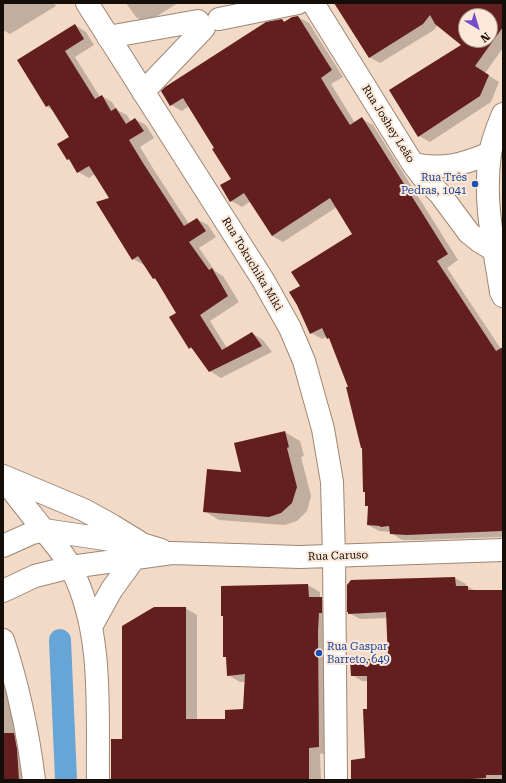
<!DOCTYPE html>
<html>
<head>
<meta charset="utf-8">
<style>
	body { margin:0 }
	#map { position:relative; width:506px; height:783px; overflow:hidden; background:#f3dac7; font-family:"Roboto Serif",serif }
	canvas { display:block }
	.frame { position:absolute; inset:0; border:4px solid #150d07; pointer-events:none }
	.north { position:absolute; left:458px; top:8px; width:40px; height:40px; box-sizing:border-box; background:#fce8d9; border:1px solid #a09085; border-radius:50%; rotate:142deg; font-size:11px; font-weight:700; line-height:16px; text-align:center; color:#150d07 }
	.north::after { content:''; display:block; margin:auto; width:14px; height:18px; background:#764dc6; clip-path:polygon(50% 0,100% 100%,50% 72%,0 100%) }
</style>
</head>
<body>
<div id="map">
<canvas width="506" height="783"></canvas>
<div class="frame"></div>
<div class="north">N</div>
</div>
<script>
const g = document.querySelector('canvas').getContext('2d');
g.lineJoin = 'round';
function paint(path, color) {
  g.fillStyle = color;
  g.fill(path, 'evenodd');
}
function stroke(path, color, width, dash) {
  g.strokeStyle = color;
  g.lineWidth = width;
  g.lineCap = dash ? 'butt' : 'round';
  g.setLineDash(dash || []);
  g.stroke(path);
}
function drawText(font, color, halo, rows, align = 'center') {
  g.font = font + ' "Roboto Serif",serif';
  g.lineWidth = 4;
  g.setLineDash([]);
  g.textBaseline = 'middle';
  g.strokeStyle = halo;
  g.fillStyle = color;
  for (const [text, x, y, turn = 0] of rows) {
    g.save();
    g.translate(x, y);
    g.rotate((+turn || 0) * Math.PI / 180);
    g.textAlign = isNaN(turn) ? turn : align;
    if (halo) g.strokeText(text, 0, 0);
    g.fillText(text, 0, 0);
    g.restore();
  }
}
paint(new Path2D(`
	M3 3H54L56 6 10 34 3 30Z
	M126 3H178L146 23 136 17Z
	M335 3H503V48L485 73 499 82 491 102 430 142 419 136 463 45 438 25 434 30 380 63 369 57ZM466 16H490V40H466Z
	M298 17 309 23 343 77 331 84 355 123 362 119 373 125 458 260 447 268 503 352V537L418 540H402L391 533V532L379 531 368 525 369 506 366 493 364 492 363 448 349 388 330 339 327 337 322 339 311 333 301 286 353 234 337 207 283 242 272 236 251 201 242 207 231 201 232 179 216 148 189 106 182 111 171 105 281 20 286 22Z
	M75 25 86 32 94 45 75 57 100 97 102 96 112 102 117 110 127 115 131 122 135 119 146 125 154 138 140 147 154 170 189 224 197 219 208 225 216 237 199 248 215 271 223 276 239 302 210 321 227 348 252 333 263 340 272 352 221 378 210 371 195 350 190 348 178 313 157 281 154 279 145 264 144 265 133 259 110 199 95 174 89 178 78 172 72 162 68 159 70 137 54 111 46 106 18 61Z
	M285 432 300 441 304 456 301 457 311 496 307 511 297 521 285 525 219 520 204 511Z
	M455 578 466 584V587H468L476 591H503V780H353L366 759 368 710V681H362L352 675 389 659 388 618 360 619 349 613 351 580Z
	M308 585 320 592V598L333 605 331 753 320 754 321 780H112L123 740 185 608 197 615V720H226L244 710 245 682H240L228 675 227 658 224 656Z
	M3 658 30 780H3Z`), '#0003');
stroke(new Path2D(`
	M60 640 66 780`), '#67a5d6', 22);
paint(new Path2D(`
	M334 3H503V27L475 66 489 75 480 96 418 137 389 90 461 45 435 24 430 15 423 24 369 58ZM466 16H490V40H466Z
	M298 16 332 70 321 78 336 103 350 125 362 117 448 254 437 261 496 351 503 347V531L407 535 390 534 389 526 380 527V526L367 525 368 506H365V492H363L362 448H361L346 387H348L329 338 327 339 322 328 310 334 297 305 289 292 300 286 291 272 352 234 330 198 272 236 244 193 230 202 220 185 231 179 212 149 214 148 183 98 170 106 161 91 165 87 266 22 282 19 284 22 292 17Z
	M75 24 84 39 65 51 95 99 102 95 111 111 116 108 126 124 135 118 144 131 129 140 143 163 184 226 197 218 206 231 189 242 209 270 212 268 228 296 200 315 222 350 252 332 262 346 209 372 191 347 189 349 169 317 176 313 155 278 153 279 138 256 132 260 96 202 109 198 89 166 77 173 69 159 67 160 57 144 69 137 49 105 46 107 17 60Z
	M285 431 289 447 287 448 297 487 292 503 281 513 269 517 203 512 207 469 241 472 234 443Z
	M455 577 456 586H468V590H503V775H486V778L471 779V780H351V760L365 758 363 709H367V676H351L350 660 388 658 386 612 348 614V612H347V585L351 580Z
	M308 584 309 597H322V613H319L318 631 319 747 309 748V780H111V739H122V626L154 607H186V719H225V710L243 709 245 674 227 676 226 657H223V616H221V586Z
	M3 733H14L17 749 19 780H3Z`), '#621f1e');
const minor = new Path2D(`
	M87 3 263 280 290 328 304 361 323 429 332 482 334 556 336 780
	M313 3 413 164 423 177 440 194 469 233 479 241 494 250
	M219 19 298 3
	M108 37 198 21
	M143 92 204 28
	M503 114C498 126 492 141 490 154 483 201 494 246 501 292L503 296
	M413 164C443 170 462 165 490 153
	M3 476 84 510 113 526 139 542
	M3 478C17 497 32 515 46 533 55 544 65 555 71 568 104 631 97 710 98 780
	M3 546 32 533 44 530 145 545 161 550
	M3 591 35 576 71 567 172 553 300 557 503 550
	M92 625 112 589 134 559
	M3 640C18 685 28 732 34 780`);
stroke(minor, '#9d8775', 24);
stroke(minor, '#fff', 22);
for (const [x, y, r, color] of [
	[475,184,4,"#1a4fb4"],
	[319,653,4,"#1a4fb4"]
]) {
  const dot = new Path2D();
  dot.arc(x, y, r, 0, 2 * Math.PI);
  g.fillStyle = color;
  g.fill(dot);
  stroke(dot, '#fce8d9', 1.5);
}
drawText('11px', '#150d07', '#fce8d9', [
	["Rua Joshey Leão",388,124,58],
	["Rua Tokuchika Miki",252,264,59],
	["Rua Caruso",338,556,-2]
]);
drawText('11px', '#164399', '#fce8d9', [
	["Rua Três",467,178],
	["Pedras, 1041",467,191],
	["Rua Gaspar",327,647,"left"],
	["Barreto, 649",327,660,"left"]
], 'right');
</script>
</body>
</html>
